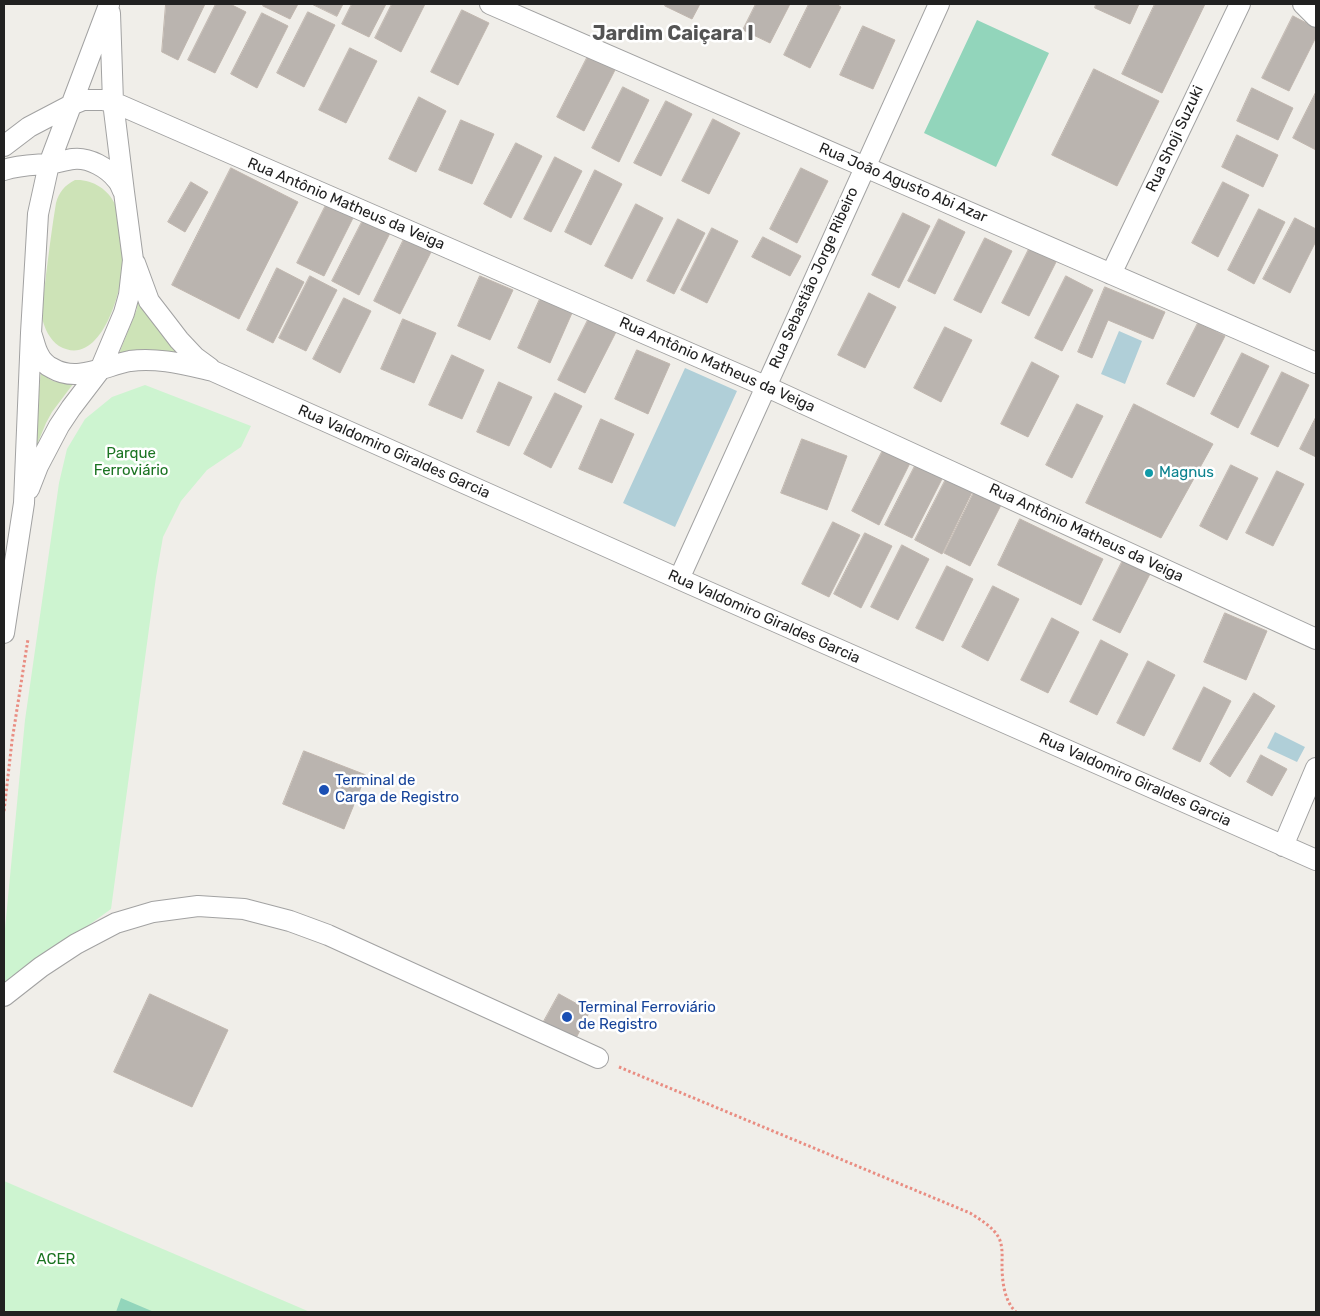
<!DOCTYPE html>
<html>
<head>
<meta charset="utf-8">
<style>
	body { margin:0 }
	#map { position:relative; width:1320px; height:1316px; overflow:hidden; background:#f0eee9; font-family:Rubik,sans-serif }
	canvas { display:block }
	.frame { position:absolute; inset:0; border:5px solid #212121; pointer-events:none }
</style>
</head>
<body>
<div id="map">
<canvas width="1320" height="1316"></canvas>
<div class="frame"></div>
</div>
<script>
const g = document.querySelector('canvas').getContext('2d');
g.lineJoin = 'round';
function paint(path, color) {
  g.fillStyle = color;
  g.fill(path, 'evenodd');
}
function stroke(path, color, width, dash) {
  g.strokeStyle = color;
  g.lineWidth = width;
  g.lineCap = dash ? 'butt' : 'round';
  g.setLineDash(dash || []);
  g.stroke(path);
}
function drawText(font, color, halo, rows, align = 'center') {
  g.font = font + ' Rubik,sans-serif';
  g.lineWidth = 5;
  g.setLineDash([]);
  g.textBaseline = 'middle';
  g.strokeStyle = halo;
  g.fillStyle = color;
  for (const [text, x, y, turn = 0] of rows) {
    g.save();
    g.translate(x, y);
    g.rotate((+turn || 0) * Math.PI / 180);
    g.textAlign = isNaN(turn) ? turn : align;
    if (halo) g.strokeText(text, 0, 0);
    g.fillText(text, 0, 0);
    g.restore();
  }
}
paint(new Path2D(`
	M75 180C92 179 108 189 115 204 118 212 118 222 120 230 121 240 124 251 123 261 123 289 101 370 59 346 50 340 44 328 42 317 41 305 45 288 46 275 49 251 52 227 56 203 59 192 65 185 75 180Z
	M138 297 189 359 118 356 137 309Z
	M41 371C52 385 60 383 76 380L52 412 46 423 32 457Z`), '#cde3b7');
paint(new Path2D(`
	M145 385 251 426 241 447 207 470 181 501 163 537 156 577 111 909 4 987V939L25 720 59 483 67 449 85 419 112 397Z
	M4 1181 310 1312H4Z`), '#cdf4d0');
paint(new Path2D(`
	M977 20 1049 53 996 167 924 133Z
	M121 1298 154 1312H116Z`), '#92d5bb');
paint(new Path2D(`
	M1119 331 1142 341 1125 384 1101 374Z
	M685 368 737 391 675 527 623 503Z
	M1275 732 1305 747 1297 762 1267 748Z`), '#b0cfd8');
const building = new Path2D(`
	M166 4H205L178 60 162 52Z
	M216 4H230L246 12 215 73 188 60Z
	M264 4H298L290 19 263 6Z
	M312 4H343L337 16Z
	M352 4H386L369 37 342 24Z
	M392 4H425L401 52 375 38Z
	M666 4H700L692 19 665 6Z
	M756 4H790L770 43 743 30Z
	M809 4H836L841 7 810 68 784 55Z
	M1096 4H1139L1130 24 1095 8Z
	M1155 4H1205L1162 93 1122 74Z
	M462 10 489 23 458 85 431 72Z
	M308 12 335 25 304 87 277 73Z
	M262 13 288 26 257 88 231 74Z
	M1293 16 1316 28V37L1289 91 1262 78Z
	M863 26 895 40 873 89 840 75Z
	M350 48 377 61 346 123 319 110Z
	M588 56 615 70 584 131 557 117Z
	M1094 69 1159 101 1117 186 1052 155Z
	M623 87 649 100 619 162 592 148Z
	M1252 88 1293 108 1278 140 1237 121Z
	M1316 92V150L1293 138Z
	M419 97 446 111 416 172 389 159Z
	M666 101 692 114 661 176 634 163Z
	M713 119 740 133 709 194 682 181Z
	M461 120 494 134 472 184 439 170Z
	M1237 135 1278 155 1263 187 1222 167Z
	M516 143 542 156 511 218 484 204Z
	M555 157 582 171 551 232 524 219Z
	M231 168 298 202 239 319 172 285Z
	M801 168 828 181 797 243 770 229Z
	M595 170 622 184 591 245 565 232Z
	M191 182 208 192 185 232 168 222Z
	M1223 182 1249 195 1218 257 1192 243Z
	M328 201 355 214 324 276 297 263Z
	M636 204 663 218 632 279 605 266Z
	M1259 209 1285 222 1254 284 1228 270Z
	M903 213 930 226 899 288 872 275Z
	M1295 218 1316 229V241L1290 293 1263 279Z
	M678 219 705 233 674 294 647 281Z
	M939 219 965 232 935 294 908 281Z
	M363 220 390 233 359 295 332 281Z
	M712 228 738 241 707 303 681 290Z
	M763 237 801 256 790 276 752 257Z
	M985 238 1012 251 981 313 954 300Z
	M404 239 431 252 400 314 374 301Z
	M1033 241 1060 254 1029 316 1002 303Z
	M277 268 304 282 273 343 247 330Z
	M310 276 337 290 306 351 279 338Z
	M480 276 513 290 490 340 458 326Z
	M1066 276 1093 290 1062 351 1035 338Z
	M1105 287 1165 312 1153 339 1108 320 1092 358 1078 352Z
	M869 293 896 307 865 368 838 355Z
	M344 298 371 311 340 373 313 359Z
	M540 299 572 313 550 363 518 348Z
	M589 318 616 332 585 393 558 380Z
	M403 319 436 333 414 383 381 369Z
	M1198 323 1225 336 1194 397 1167 384Z
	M945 327 972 340 941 402 914 388Z
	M637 350 670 364 648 414 615 399Z
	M1242 353 1269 366 1238 428 1211 414Z
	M452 355 484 370 462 419 429 405Z
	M1032 362 1059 376 1028 437 1001 424Z
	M1282 372 1309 385 1278 447 1251 434Z
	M499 382 532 397 509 446 477 432Z
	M555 393 582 406 551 468 524 454Z
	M1077 404 1103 416 1072 478 1046 465Z
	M1134 404 1213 444 1161 538 1086 503Z
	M1316 417V457L1300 449Z
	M601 419 634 434 612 483 579 469Z
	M802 439 847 456 827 510 781 493Z
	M883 450 910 463 879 525 852 511Z
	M916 464 943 477 912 538 885 525Z
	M1231 465 1258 478 1227 540 1200 526Z
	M1277 471 1304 484 1273 546 1246 533Z
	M946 479 972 492 942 554 915 540Z
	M974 492 1001 505 970 566 944 553Z
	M1020 519 1103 559 1081 605 998 565Z
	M833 522 860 535 829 597 802 584Z
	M865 533 892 546 861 608 834 594Z
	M902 545 929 559 898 620 871 607Z
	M1124 558 1151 572 1120 633 1093 620Z
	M947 566 973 579 943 641 916 628Z
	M993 586 1019 599 988 661 962 647Z
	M1225 613 1267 631 1246 680 1204 662Z
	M1052 618 1079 632 1048 693 1021 680Z
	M1101 640 1128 654 1097 715 1070 702Z
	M1148 661 1175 675 1144 736 1117 723Z
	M1204 687 1231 701 1200 762 1173 749Z
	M1254 693 1275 706 1230 777 1210 764Z
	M304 751 366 775 344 829 283 804Z
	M1261 755 1287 769 1272 796 1247 782Z
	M150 994 228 1030 192 1107 114 1072Z
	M559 994 590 1011 575 1040 543 1023Z`);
paint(building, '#bab4af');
stroke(building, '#c0b6ae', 1);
const minor = new Path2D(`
	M490 4 1316 363
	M1303 4 1316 17
	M4 146 29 127 71 105 83 100H102L113 102 765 386 1316 639
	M4 170C18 165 32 165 46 164 55 164 64 160 73 159 89 157 108 168 117 180 120 183 121 187 123 191
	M135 263 149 301 166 323 179 340 195 357 210 368
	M1111 274 1240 4
	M31 333C34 340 35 349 39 355 41 360 47 366 52 368 77 383 104 366 130 361 158 357 186 365 213 371L679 579 1316 860
	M29 489 38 466 59 426 71 408 100 370 124 313 129 295 133 260 124 192 113 102 110 13
	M679 579 939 4
	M4 633 24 503 31 333 38 214 49 164 109 5
	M1283 846 1316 768
	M4 996 41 967 76 944 116 923 153 912 198 906 244 909 290 921 328 935 598 1058`);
stroke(minor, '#a2a2a2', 22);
stroke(new Path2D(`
	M4 811 12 741 28 639
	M619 1067 970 1213C981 1220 993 1227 999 1238 1003 1247 1002 1256 1002 1265 1002 1280 1004 1301 1016 1312`), '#e98d82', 3, [2.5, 2.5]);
stroke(minor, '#fff', 20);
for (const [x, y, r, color] of [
	[1149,473,5,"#0f9aa8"],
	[324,790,6,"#1a4fb4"],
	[567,1017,6,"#1a4fb4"]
]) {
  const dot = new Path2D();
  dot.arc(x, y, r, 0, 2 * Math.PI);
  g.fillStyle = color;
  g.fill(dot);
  stroke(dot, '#fff', 2);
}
drawText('15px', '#212121', '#fff', [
	["Rua Shoji Suzuki",1175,139,-65],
	["Rua João Agusto Abi Azar",903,183,23],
	["Rua Antônio Matheus da Veiga",346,204,23],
	["Rua Sebastião Jorge Ribeiro",814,278,-66],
	["Rua Antônio Matheus da Veiga",717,365,24],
	["Rua Valdomiro Giraldes Garcia",394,452,24],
	["Rua Antônio Matheus da Veiga",1086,533,25],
	["Rua Valdomiro Giraldes Garcia",764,617,24],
	["Rua Valdomiro Giraldes Garcia",1135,780,24]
]);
drawText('15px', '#1b7422', '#fff', [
	["Parque",131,454],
	["Ferroviário",131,471],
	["ACER",56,1260]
]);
drawText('15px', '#0d838f', '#fff', [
	["Magnus",1159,473]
], 'left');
drawText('15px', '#164399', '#fff', [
	["Terminal de",335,781],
	["Carga de Registro",335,798],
	["Terminal Ferroviário",578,1008],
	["de Registro",578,1025]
], 'left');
drawText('bold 20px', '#545454', '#fff', [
	["Jardim Caiçara I",673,34]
]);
</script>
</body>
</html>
